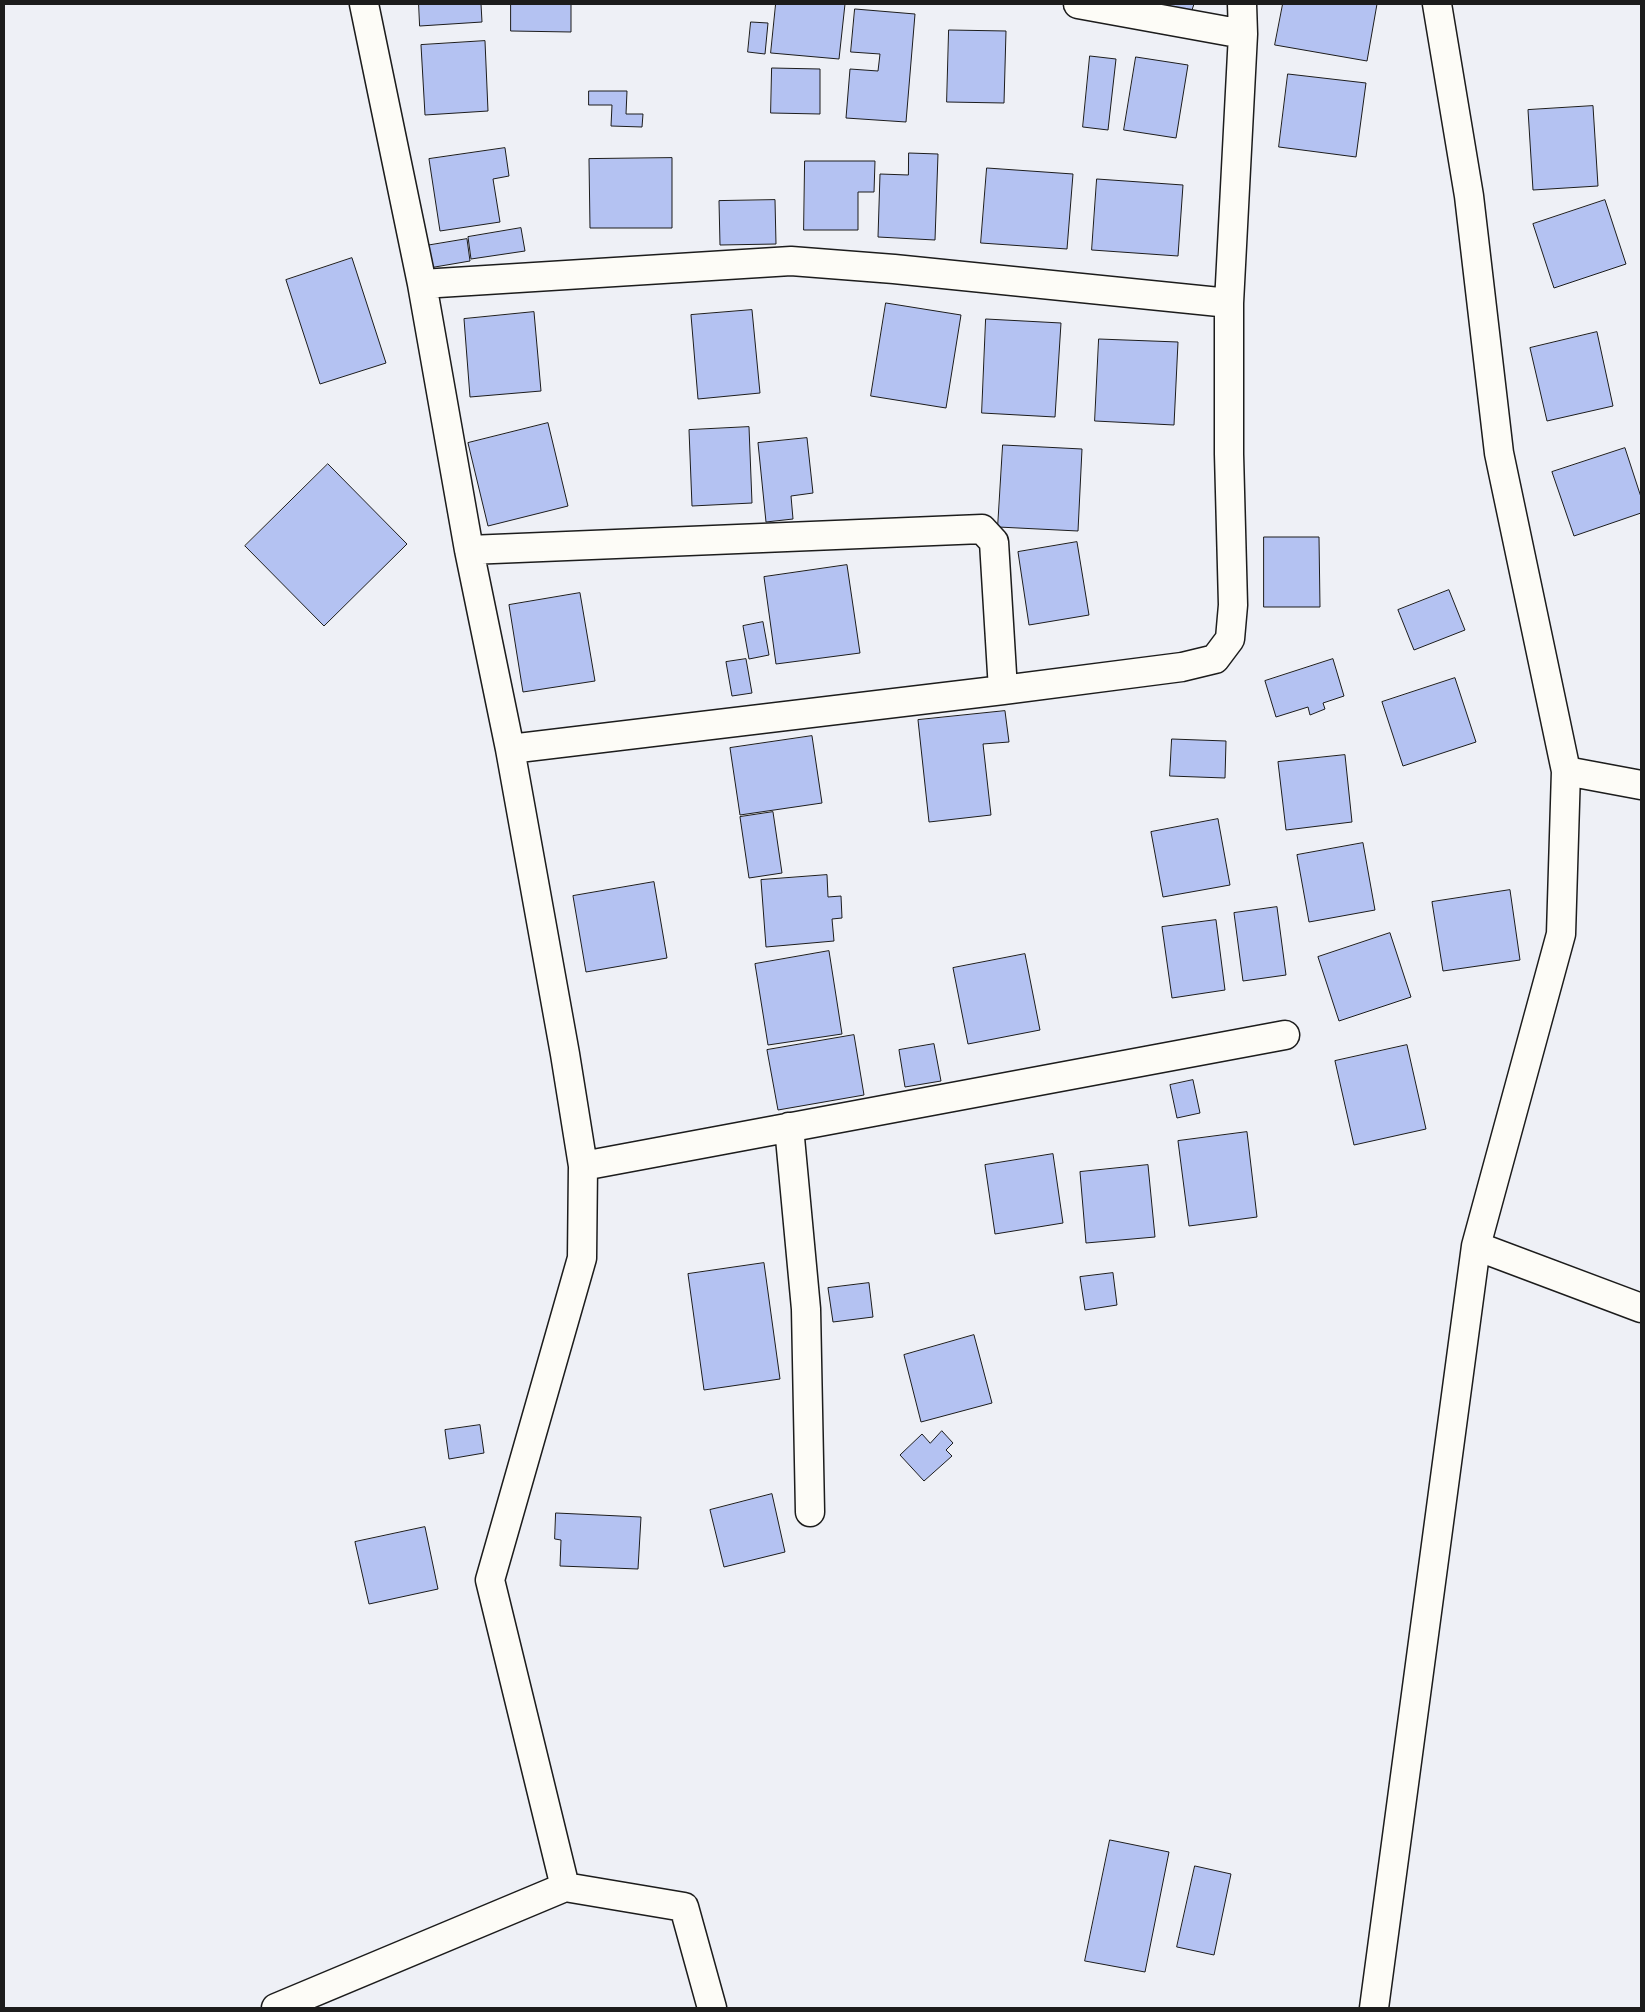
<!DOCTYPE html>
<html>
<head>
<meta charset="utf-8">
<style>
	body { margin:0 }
	#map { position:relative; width:1645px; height:2012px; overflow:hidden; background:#eef0f6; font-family:"Playpen Sans",sans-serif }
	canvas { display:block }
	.frame { position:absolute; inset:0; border:5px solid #1c1c1c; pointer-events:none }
</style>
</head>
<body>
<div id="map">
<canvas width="1645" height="2012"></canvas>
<div class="frame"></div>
</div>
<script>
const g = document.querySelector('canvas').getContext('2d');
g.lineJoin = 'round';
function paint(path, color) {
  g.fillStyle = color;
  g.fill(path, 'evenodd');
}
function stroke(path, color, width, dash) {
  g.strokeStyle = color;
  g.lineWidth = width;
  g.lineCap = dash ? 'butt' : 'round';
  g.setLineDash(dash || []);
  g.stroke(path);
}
const building = new Path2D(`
	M419 4H481L482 22 420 26Z
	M511 4H571V32L511 31Z
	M776 4H845L839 59 771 53Z
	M1159 4H1194L1192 10Z
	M1283 4H1377L1367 61 1275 45Z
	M855 9 915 14 906 122 846 118 850 69 878 71 880 54 851 52Z
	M751 22 768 23 765 54 748 52Z
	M949 30 1006 31 1004 103 947 102Z
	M485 41 488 111 425 115 421 45Z
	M1090 56 1116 59 1108 130 1083 127Z
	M1136 57 1188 65 1176 138 1124 130Z
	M772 68 820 69V114L771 113Z
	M1288 74 1366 83 1356 157 1279 147Z
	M589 91H627L626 114H643L642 127 611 126 612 105H589Z
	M1593 106 1598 186 1533 190 1528 110Z
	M505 148 509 176 493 179 500 222 440 231 429 159Z
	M909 153 938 154 935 240 878 237 880 174 908 175Z
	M672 158V228H590L589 159Z
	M805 161H875L874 192H858V230H804Z
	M987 168 1073 174 1067 249 981 243Z
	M1097 179 1183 185 1178 256 1092 250Z
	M775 200 776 244 720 245 719 201Z
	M1605 200 1626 264 1554 288 1533 224Z
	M521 228 525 251 471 259 468 237Z
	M467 239 470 261 429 268 425 246Z
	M352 258 386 363 320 384 286 280Z
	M886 303 961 315 946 408 871 396Z
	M752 310 760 393 698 399 691 315Z
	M534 312 541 391 470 397 464 319Z
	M986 319 1061 323 1055 417 982 413Z
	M1597 332 1613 406 1547 421 1530 348Z
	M1099 339 1178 342 1174 425 1095 421Z
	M548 423 568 506 488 526 468 443Z
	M749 427 752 503 692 506 689 430Z
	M807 438 813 493 791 496 793 519 766 522 758 443Z
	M1003 445 1082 449 1078 531 998 527Z
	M1625 448 1641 497V513L1574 536 1552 472Z
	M328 464 407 544 324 626 245 546Z
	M1264 537H1319L1320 607H1264Z
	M1077 542 1089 615 1029 625 1018 552Z
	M847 565 860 653 776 664 764 577Z
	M1449 590 1465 630 1414 650 1398 610Z
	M580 593 595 681 523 692 509 605Z
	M763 622 769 655 749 659 743 626Z
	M746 659 752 693 732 696 726 662Z
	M1333 659 1344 696 1323 703 1325 709 1310 715 1308 707 1276 717 1265 681Z
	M1455 678 1476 742 1403 766 1382 702Z
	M1005 711 1009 742 983 744 991 815 929 822 918 720Z
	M812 736 822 803 740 815 730 748Z
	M1172 739 1226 741 1225 778 1170 776Z
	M1345 755 1352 822 1286 830 1278 762Z
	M773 812 782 873 749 878 740 817Z
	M1218 819 1230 885 1163 897 1151 832Z
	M1363 843 1375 910 1309 922 1297 855Z
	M827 875 828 897 841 896 842 918 832 919 834 941 766 947 761 880Z
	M654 882 667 958 586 972 573 896Z
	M1510 890 1520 960 1443 971 1432 902Z
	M1277 907 1286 975 1243 981 1234 913Z
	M1216 920 1225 990 1172 998 1162 927Z
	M1390 933 1411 997 1339 1021 1318 957Z
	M829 951 842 1034 768 1045 755 964Z
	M1025 954 1040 1030 968 1044 953 968Z
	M854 1035 864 1095 778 1110 767 1050Z
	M934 1044 941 1081 905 1087 899 1050Z
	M1407 1045 1426 1129 1354 1145 1335 1061Z
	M1193 1080 1200 1113 1177 1118 1170 1085Z
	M1247 1132 1257 1217 1189 1226 1178 1141Z
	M1053 1154 1063 1223 995 1234 985 1165Z
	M1148 1165 1155 1237 1086 1243 1080 1172Z
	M764 1263 780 1379 704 1390 688 1274Z
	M1113 1273 1117 1305 1085 1310 1080 1277Z
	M869 1283 873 1317 833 1322 828 1288Z
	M974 1335 992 1403 921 1422 904 1355Z
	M480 1425 484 1453 449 1459 445 1430Z
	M942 1431 953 1443 946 1450 952 1456 924 1481 900 1455 922 1434 930 1443Z
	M772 1494 785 1552 724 1567 710 1510Z
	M556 1513 641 1517 638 1569 560 1566 561 1540 555 1539Z
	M425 1527 438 1589 369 1604 355 1542Z
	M1110 1840 1169 1852 1145 1972 1085 1961Z
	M1195 1866 1231 1874 1214 1955 1177 1947Z`);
paint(building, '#b4c2f2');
stroke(building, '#1c1c1c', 1);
const minor = new Path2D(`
	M364 4 422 284 469 550 510 749 565 1054 583 1166 582 1258 490 1580 565 1887
	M1078 4 1243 34
	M422 284 791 261 894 269 1229 303
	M469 550 982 529 994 542 1003 690
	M510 749 1003 690 1182 667 1215 659 1230 639 1233 605 1229 454V303L1243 34 1242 4
	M1566 771 1641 785
	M789 1127 806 1309 810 1512
	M583 1166 1285 1035
	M1476 1246 1641 1308
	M276 2008 565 1887 684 1907 712 2008
	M1374 2008 1476 1246 1561 934 1566 771 1499 453 1469 196 1437 4`);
stroke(minor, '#1c1c1c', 31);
stroke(minor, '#fdfcf7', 28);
</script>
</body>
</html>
